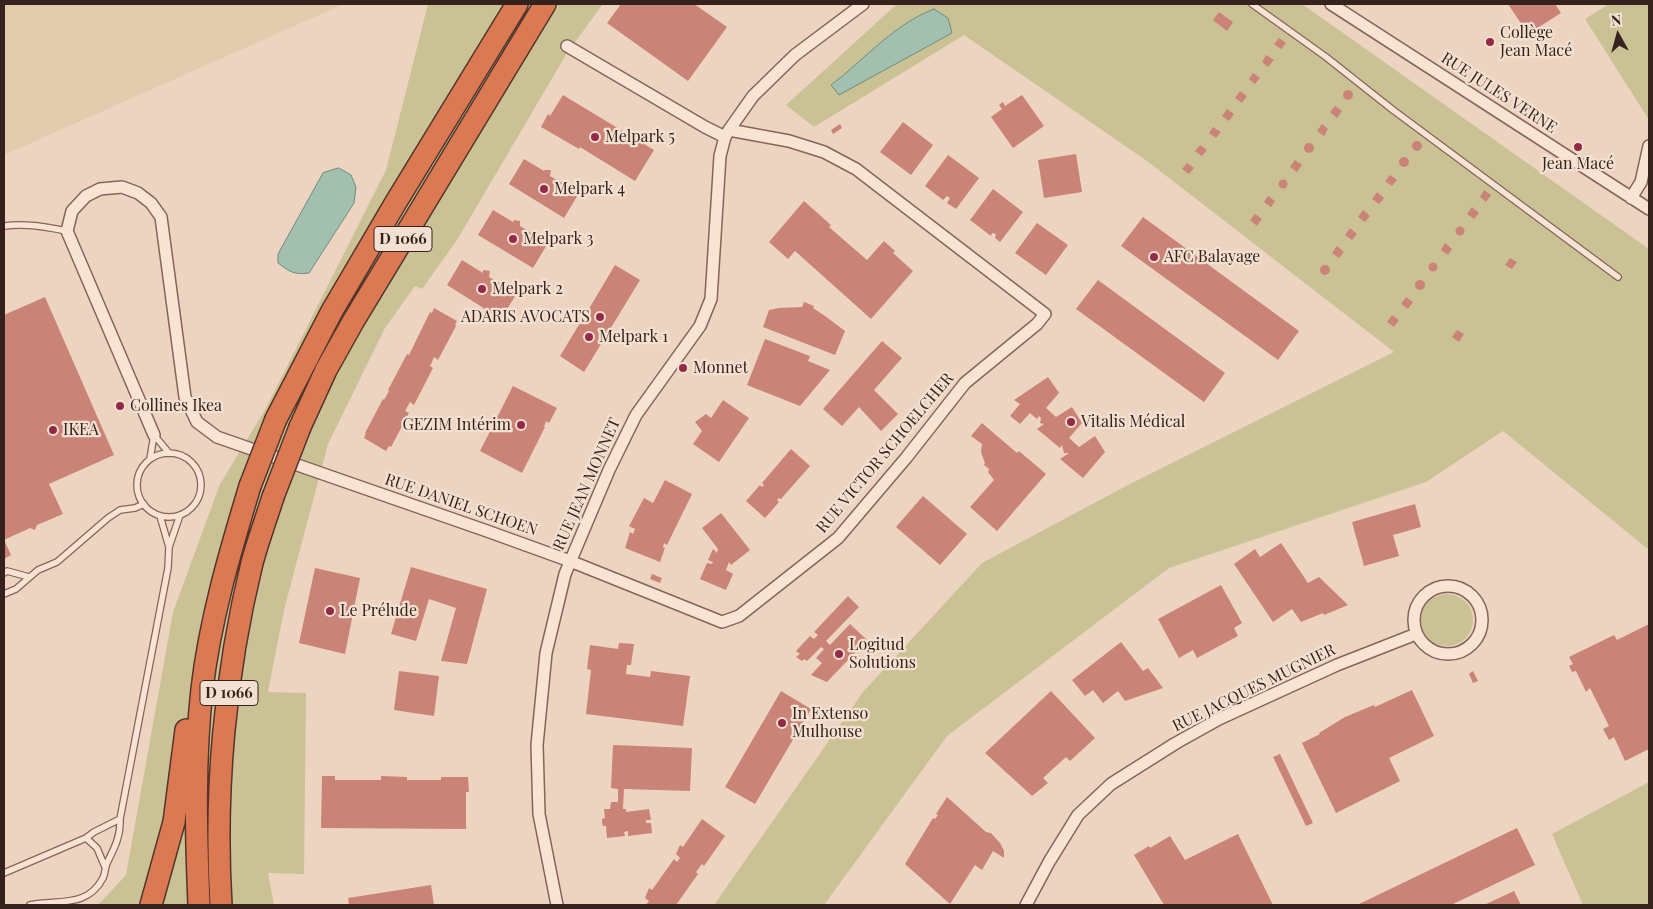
<!DOCTYPE html>
<html>
<head>
<meta charset="utf-8">
<style>
	body { margin:0 }
	#map { position:relative; width:1653px; height:909px; overflow:hidden; background:#edd4c1; font-family:"Playfair Display",serif }
	canvas { display:block }
	.frame { position:absolute; inset:0; border:5px solid #36221d; pointer-events:none }
	.north { position:absolute; left:1593px; top:10px; width:50px; height:50px; -webkit-text-stroke:4px #f4e0d0; paint-order:stroke; rotate:353deg; font-size:14px; font-weight:700; line-height:20px; text-align:center; color:#36221d }
	.north::after { content:''; display:block; margin:auto; width:18px; height:22px; background:#36221d; clip-path:polygon(50% 0,100% 100%,50% 72%,0 100%) }
</style>
</head>
<body>
<div id="map">
<canvas width="1653" height="909"></canvas>
<div class="frame"></div>
<div class="north">N</div>
</div>
<script>
const g = document.querySelector('canvas').getContext('2d');
g.lineJoin = 'round';
function paint(path, color) {
  g.fillStyle = color;
  g.fill(path, 'evenodd');
}
function stroke(path, color, width, dash) {
  g.strokeStyle = color;
  g.lineWidth = width;
  g.lineCap = dash ? 'butt' : 'round';
  g.setLineDash(dash || []);
  g.stroke(path);
}
function drawText(font, color, halo, rows, align = 'center') {
  g.font = font + ' "Playfair Display",serif';
  g.lineWidth = 4.5;
  g.setLineDash([]);
  g.textBaseline = 'middle';
  g.strokeStyle = halo;
  g.fillStyle = color;
  for (const [text, x, y, turn = 0] of rows) {
    g.save();
    g.translate(x, y);
    g.rotate((+turn || 0) * Math.PI / 180);
    g.textAlign = isNaN(turn) ? turn : align;
    if (halo) g.strokeText(text, 0, 0);
    g.fillText(text, 0, 0);
    g.restore();
  }
}
paint(new Path2D(`
	M4 4H344L4 155Z`), '#e2ccae');
paint(new Path2D(`
	M428 4H603L567 53 457 240 422 289 415 286 385 328 328 444 284 610 268 692 306 693 304 874 268 873 274 905H98L126 875 173 612 220 484 265 410 386 170Z
	M897 4H1302L1649 249V550L1503 431 1426 482 1169 568 947 736 824 905H714L863 692 982 563 1126 486 1394 352 1147 161 964 35 814 127 786 105Z
	M1609 4H1649V120L1585 19Z
	M1421 620a26 26 0 1 1 52 0a26 26 0 1 1-52 0Z
	M1649 782V905H1583L1552 834Z`), '#cac295');
const water = new Path2D(`
	M934 9 948 18 952 33 839 95 831 85C864 60 894 24 934 9Z
	M339 168 351 175 356 187 354 203 309 273C294 275 290 272 278 263V254L323 173Z`);
paint(water, '#a3bfaf');
stroke(water, '#6b8d7b', 1);
paint(new Path2D(`
	M621 4H694L727 27 688 81 607 23Z
	M1508 4H1555L1561 13 1528 34Z
	M1219 12 1233 22 1227 31 1213 20Z
	M1279 38 1286 43 1281 49 1274 44Z
	M1266 55 1274 60 1268 67 1262 62Z
	M1253 73 1260 78 1255 84 1249 79Z
	M1343 95a5 5 0 1 1 10 0a5 5 0 1 1-10 0Z
	M1240 91 1247 96 1242 103 1235 98Z
	M563 95 654 150 635 181 580 147 579 149 541 127 548 114 550 116Z
	M1022 95 1044 126 1013 148 991 117 1002 109 999 105 1003 102 1005 106Z
	M1335 106 1342 111 1337 118 1330 112Z
	M1227 109 1234 114 1229 121 1222 116Z
	M903 122 933 145 911 175 880 152Z
	M840 124 842 128 833 134 831 130Z
	M1322 124 1328 129 1324 136 1317 131Z
	M1213 127 1221 132 1216 138 1209 133Z
	M1412 146a5 5 0 1 1 10 0a5 5 0 1 1-10 0Z
	M1304 148a5 5 0 1 1 10 0a5 5 0 1 1-10 0Z
	M1200 145 1207 150 1202 156 1195 151Z
	M1076 154 1082 192 1044 198 1038 160Z
	M948 155 979 178 956 209 947 203 950 198 947 196 943 200 925 186Z
	M1399 162a5 5 0 1 1 10 0a5 5 0 1 1-10 0Z
	M524 159 544 171V170H551L550 176 579 193 564 218 509 184Z
	M1295 160 1302 165 1297 172 1290 167Z
	M1187 163 1194 168 1189 174 1182 169Z
	M1390 175 1397 180 1392 186 1385 181Z
	M1278.5 184a4.5 4.5 0 1 1 9 0a4.5 4.5 0 1 1-9 0Z
	M993 189 1023 212 1000 242 995 238 996 234 992 233 991 236 970 220Z
	M1484 190 1491 195 1486 202 1480 197Z
	M1377 192 1384 198 1379 204 1372 199Z
	M1268 196 1275 201 1271 207 1264 202Z
	M804 201 831 225 829 227 867 260 884 241 895 251 893 253 913 271 871 319 795 251 788 259 769 242Z
	M1472 207 1479 213 1474 219 1467 214Z
	M493 210 513 222 514 220 520 221V226L548 243 533 268 478 235Z
	M1363 210 1370 216 1365 222 1358 217Z
	M1255 214 1262 219 1257 226 1250 220Z
	M1143 217 1299 331 1278 360 1121 246Z
	M1037 223 1068 245 1046 275 1015 253Z
	M1455.5 231a4.5 4.5 0 1 1 9 0a4.5 4.5 0 1 1-9 0Z
	M1350 228 1357 234 1352 240 1345 235Z
	M1445 243 1452 249 1448 255 1441 250Z
	M1337 246 1344 252 1339 258 1332 253Z
	M1510 258 1517 262 1512 269 1505 265Z
	M462 260 483 273V270L490 271 489 277 517 293 501 319 447 285Z
	M1428.5 267a4.5 4.5 0 1 1 9 0a4.5 4.5 0 1 1-9 0Z
	M615 265 640 280 584 372 560 356 583 318H582V311L587 312Z
	M1320 270a5 5 0 1 1 10 0a5 5 0 1 1-10 0Z
	M1098 280 1225 373 1204 402 1076 309Z
	M1415 285a5 5 0 1 1 10 0a5 5 0 1 1-10 0Z
	M45 297 114 455 49 484 63 514 37 525 35 530 30 528 4 540 11 555 4 559V315Z
	M1406 297 1413 302 1408 309 1401 304Z
	M804 302 814 306 813 308 825 316 845 331 835 355 763 327 769 310 779 308 802 307Z
	M434 308 457 321 455 325 456 326 438 360 434 357 432 362 430 366 433 368 414 405 410 402 405 411 409 413 391 447 389 446 386 451 364 438 366 433H365L383 399 384 400 389 391 388 390 407 354 409 355 430 312 432 313Z
	M1392 315 1399 320 1394 327 1387 322Z
	M1457 330 1464 334 1459 342 1452 337Z
	M765 339 810 356 808 361 830 370 800 406 747 385Z
	M882 341 902 358 874 390 898 414 881 431 859 407 842 426 823 409Z
	M1048 377 1059 393 1046 408 1056 417 1072 407 1082 423 1069 438 1079 447 1095 436 1105 452 1083 478 1060 459 1069 453H1064L1062 445 1060 448 1037 429 1044 424 1040 423 1041 418 1039 416 1037 419 1030 413 1020 424 1010 416 1020 404 1014 400Z
	M513 386 557 408 549 423 546 421 544 427H545L522 473 480 451Z
	M723 400 749 418 719 462 693 444 702 431 695 422 706 414 711 418Z
	M982 423 1017 453 1019 451 1046 474 997 531 970 507 994 480 988 472 989 470 988 468 984 465 985 463 981 452 982 444 971 436Z
	M791 449 810 466 781 499 779 498 777 500 779 502 765 518 746 501 760 485 762 487 764 485 762 483Z
	M665 480 692 494 667 545 664 543 663 547 665 548 660 562 625 548 630 532 633 534 635 529 629 526 644 498 653 503Z
	M923 496 967 534 940 565 896 527Z
	M1415 504 1421 527 1393 535 1399 556 1364 566 1352 522Z
	M721 513 750 550 731 565 729 562 726 570 733 574 726 590 700 579 707 563 712 564 713 562 708 560 713 549 717 553 718 549 702 528Z
	M1281 543 1308 583 1319 577 1348 605 1324 615 1323 613 1301 622 1292 609 1273 622 1234 564 1255 549 1260 557Z
	M411 567 487 589 467 664 441 661 456 608 429 599 416 641 391 634Z
	M315 568 360 578 345 654 299 643Z
	M652 574 662 578 660 583 650 579Z
	M1221 585 1242 623 1234 628 1238 636 1197 658 1193 650 1179 658 1158 619Z
	M848 596 859 607 826 641 830 645 850 624 867 640 827 682 811 675 822 663 816 658 824 649 821 647 807 661 804 659 802 661 796 657 800 654 796 651 810 636 814 639 818 635 814 632Z
	M1649 624V749L1625 761 1614 737 1609 740 1603 729 1609 726 1590 688 1586 692 1576 671 1572 672 1569 666 1573 664 1569 657 1614 635 1617 640Z
	M1121 642 1143 671 1148 668 1163 688 1125 701 1118 691 1103 703 1093 690 1085 696 1072 680Z
	M619 643 634 644 631 665H627L626 674 650 677 651 671 690 676 683 726 586 714 591 670 587 669 590 645 618 649Z
	M399 671 439 676 434 716 394 710Z
	M1473 671 1478 681 1473 683 1469 674Z
	M1412 690 1434 736 1389 758 1400 781 1336 813 1302 743 1320 734 1319 733 1345 717 1374 705 1375 707Z
	M781 691 811 709 755 804 725 787Z
	M1051 691 1095 738 1070 761 1066 757 1043 778 1048 783 1032 796 985 753Z
	M613 745 692 748 690 791 624 789 623 809H626V812L649 809 651 820H646V823H651L652 833 628 836V831L624 832 625 836 607 838 606 826H603L602 822V819L605 818 604 809H610L611 802H618V789L611 788Z
	M1280 754 1313 823 1306 826 1273 757Z
	M322 776H335V780H381V776L407 777V780H441V777H468L469 792H466V829L321 828Z
	M947 797 986 832 991 833 1000 843 1004 851V858L993 851 982 870 975 865 950 904 905 864 933 818 935 819 938 815 936 814Z
	M702 819 725 836 704 866 702 864 696 872 698 874 676 905H646L649 901 645 898 649 888 652 890 674 859 677 862 680 858 676 854 680 845 683 847Z
	M1517 828 1535 865 1451 905H1357Z
	M1238 834 1273 905H1164L1134 855 1149 846 1150 848 1170 836 1185 860Z
	M431 885 434 905H349L348 898Z
	M1514 891 1521 905H1484Z`), '#ca8377');
const lane = new Path2D(`
	M1252 4 1326 57 1393 110 1618 277
	M4 226C26 223 46 227 67 231
	M154 435 169 453
	M137 485a32 32 0 1 1 64 0a32 32 0 1 1-64 0Z
	M150 459 154 435
	M160 516 169 547
	M4 573 7 571 29 577
	M4 594 16 589 38 570 57 562 108 518 120 510 135 508 144 504
	M86 838 94 832 120 819
	M4 873 86 838 97 848 105 867
	M30 905C56 899 87 909 103 878 105 874 105 868 107 863 114 849 121 836 120 819L168 568 169 547 180 515`);
const street = new Path2D(`
	M1331 4 1649 209
	M567 46 705 127 725 137
	M1631 198 1641 182 1649 146
	M154 435 67 231 72 211 86 196 100 189 122 187 138 193 151 203 161 217 185 397 197 422 217 437 487 531 570 561 722 622 739 616 838 538 906 458 965 383 1037 324 1045 314 856 169 824 152 789 141 729 130
	M1414 620a34 34 0 1 1 68 0a34 34 0 1 1-68 0Z
	M557 905 539 814 537 745 546 653 565 574 609 470 636 415 700 326 711 299 720 156 725 137 729 130 753 96 795 55 863 4
	M1026 905 1049 862 1078 815 1111 784 1176 743 1219 719 1337 665 1416 634`);
const highway = new Path2D(`
	M276 419 332 311 396 202 517 4
	M300 427 326 370 354 320 545 4
	M151 905 174 822 186 730
	M199 905C196 833 194 761 202 689 210 620 230 552 250 486
	M221 905C214 792 225 673 252 563 258 541 266 519 273 497`);
stroke(lane, '#866559', 8);
stroke(street, '#866559', 14);
stroke(highway, '#53352d', 24);
stroke(lane, '#f8e3d4', 5.5);
stroke(street, '#f8e3d4', 11);
stroke(highway, '#db7a52', 21);
const highwayBridge = new Path2D(`
	M250 486 276 419
	M273 497 300 427`);
stroke(highwayBridge, '#53352d', 24, []);
stroke(highwayBridge, '#db7a52', 21);
for (const [x, y, r, color] of [
	[1490,42,5,"#932a47"],
	[595,137,5,"#932a47"],
	[1578,147,5,"#932a47"],
	[544,189,5,"#932a47"],
	[513,239,5,"#932a47"],
	[1154,257,5,"#932a47"],
	[482,289,5,"#932a47"],
	[600,317,5,"#932a47"],
	[589,337,5,"#932a47"],
	[683,368,5,"#932a47"],
	[120,406,5,"#932a47"],
	[1071,422,5,"#932a47"],
	[521,425,5,"#932a47"],
	[53,430,5,"#932a47"],
	[330,611,5,"#932a47"],
	[839,654,5,"#932a47"],
	[782,723,5,"#932a47"]
]) {
  const dot = new Path2D();
  dot.arc(x, y, r, 0, 2 * Math.PI);
  g.fillStyle = color;
  g.fill(dot);
  stroke(dot, '#f4e0d0', 2);
}
for (const [x, y, w] of [
	[403,239,58],
	[229,693,58]
]) {
  const box = new Path2D();
  box.roundRect(x - w / 2, y - 12.5, w, 25, 4);
  g.fillStyle = '#f4e0d0';
  g.fill(box);
  stroke(box, '#36221d', 1);
}
drawText('bold 15px', '#36221d', null, [
	["D 1066",403,239],
	["D 1066",229,693]
]);
drawText('16px', '#36221d', '#f4e0d0', [
	["Collège",1500,33],
	["Jean Macé",1500,51],
	["Melpark 5",605,137],
	["Jean Macé",1578,164,"center"],
	["Melpark 4",554,189],
	["Melpark 3",523,239],
	["AFC Balayage",1164,257],
	["Melpark 2",492,289],
	["ADARIS AVOCATS",590,317,"right"],
	["Melpark 1",599,337],
	["Monnet",693,368],
	["Collines Ikea",130,406],
	["Vitalis Médical",1081,422],
	["GEZIM Intérim",511,425,"right"],
	["IKEA",63,430],
	["Le Prélude",340,611],
	["Logitud",849,645],
	["Solutions",849,663],
	["In Extenso",792,714],
	["Mulhouse",792,732]
], 'left');
drawText('16px', '#36221d', '#f4e0d0', [
	["RUE JULES VERNE",1499,93,33],
	["RUE VICTOR SCHOELCHER",885,453,-50],
	["RUE JEAN MONNET",587,484,-66],
	["RUE DANIEL SCHOEN",461,505,19],
	["RUE JACQUES MUGNIER",1254,688,-26]
]);
</script>
</body>
</html>
